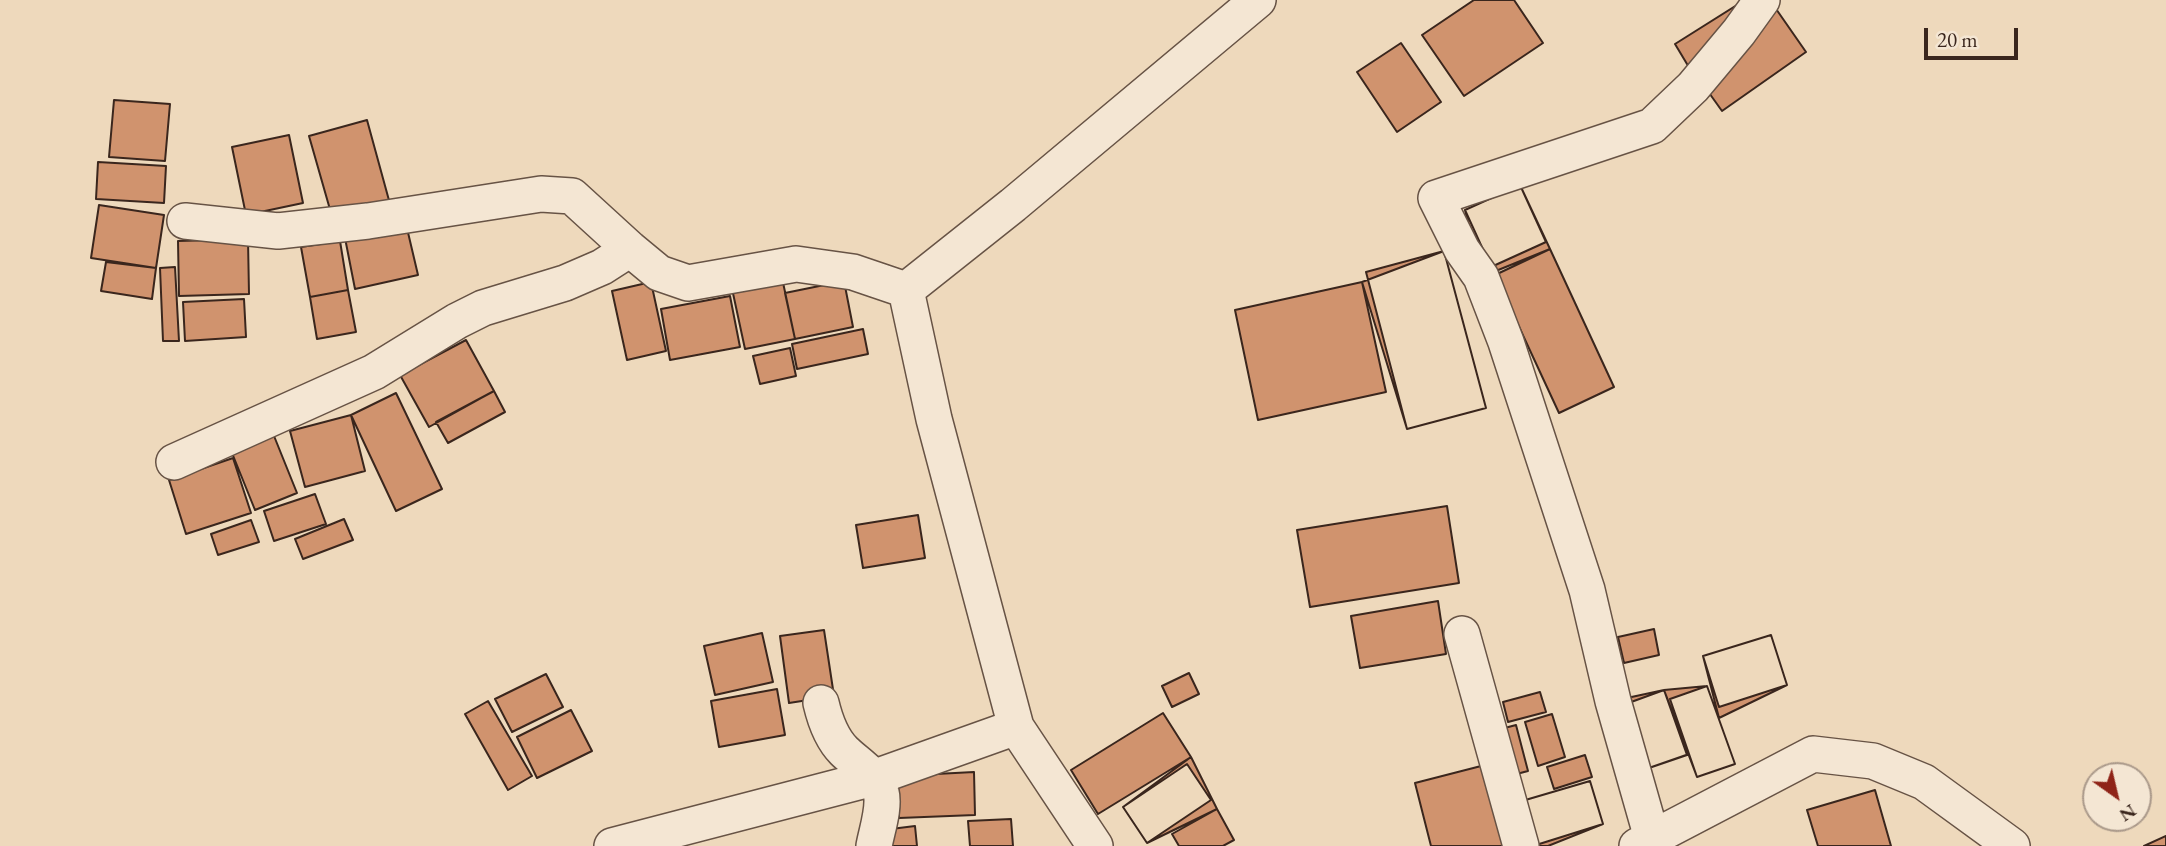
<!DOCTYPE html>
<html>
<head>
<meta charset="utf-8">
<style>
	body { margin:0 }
	#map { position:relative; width:2166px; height:846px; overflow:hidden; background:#eed9bc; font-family:"EB Garamond",serif }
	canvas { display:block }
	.north { position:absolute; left:2082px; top:762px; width:70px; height:70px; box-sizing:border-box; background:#f4e6d3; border:2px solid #aa998a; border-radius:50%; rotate:146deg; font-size:19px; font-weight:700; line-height:28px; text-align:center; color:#3a261d }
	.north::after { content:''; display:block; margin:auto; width:24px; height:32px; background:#8f2418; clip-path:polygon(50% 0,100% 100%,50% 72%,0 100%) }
	.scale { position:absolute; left:1924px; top:28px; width:94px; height:32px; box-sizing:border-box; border:4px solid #3a261d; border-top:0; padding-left:9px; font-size:21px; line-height:24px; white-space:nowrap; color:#3a261d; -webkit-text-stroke:5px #f4e6d3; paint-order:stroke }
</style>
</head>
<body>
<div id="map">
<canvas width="2166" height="846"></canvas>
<div class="north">N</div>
<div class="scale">20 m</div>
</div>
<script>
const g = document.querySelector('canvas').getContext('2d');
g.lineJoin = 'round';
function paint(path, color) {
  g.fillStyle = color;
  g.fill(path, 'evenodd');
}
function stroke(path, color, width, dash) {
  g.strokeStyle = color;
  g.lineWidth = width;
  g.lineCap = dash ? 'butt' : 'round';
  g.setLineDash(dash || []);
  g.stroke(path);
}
const building = new Path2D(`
	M1474 0H1514L1543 43 1464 96 1422 35Z
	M1745 0 1690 69 1675 44Z
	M1774 6 1806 52 1722 111 1707 90Z
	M1401 43 1441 102 1397 132 1357 72Z
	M114 100 170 104 165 161 109 157Z
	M367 120 390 204 333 220 309 136Z
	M289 135 303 203 246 215 232 147Z
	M98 162 166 166 164 203 96 199Z
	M1520 185 1546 242 1491 267 1465 210Z
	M1520 185 1550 249 1481 277 1465 210Z
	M99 205 164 215 156 268 91 258Z
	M406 224 418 275 355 289 345 238Z
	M248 239 249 294 179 296 178 241Z
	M340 241 348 290 310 297 301 247Z
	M1550 249 1614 387 1559 413 1495 275Z
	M1444 251 1486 408 1407 429 1366 272Z
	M1444 251 1486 408 1407 429 1362 282Z
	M106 262 156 268 152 299 101 291Z
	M175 267 179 341H163L160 268Z
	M781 273 795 339 745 349 731 284Z
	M844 281 853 327 795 339 785 293Z
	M651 282 666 351 627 360 612 291Z
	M1362 282 1386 392 1258 420 1235 310Z
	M348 290 356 332 317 339 310 297Z
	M730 296 740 347 670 360 661 309Z
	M244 299 246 337 185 341 183 302Z
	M863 329 868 354 797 369 792 344Z
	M466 340 494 391 429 427 400 375Z
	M790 348 796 376 760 384 753 356Z
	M494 391 505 412 448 443 436 422Z
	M396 393 442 489 396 511 351 415Z
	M351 415 365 471 305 487 290 431Z
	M272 431 297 493 255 510 230 448Z
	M233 458 251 513 186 534 169 480Z
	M315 494 326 524 274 541 264 511Z
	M1447 506 1459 583 1310 607 1297 530Z
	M918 515 925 558 863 568 856 525Z
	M344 519 353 540 303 559 295 539Z
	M251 520 259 542 218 555 211 534Z
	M1438 601 1446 654 1360 668 1351 616Z
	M1654 629 1659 655 1624 663 1618 637Z
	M824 630 834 696 789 703 780 636Z
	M762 633 773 682 715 695 704 646Z
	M1771 635 1787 685 1719 707 1703 656Z
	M1771 635 1787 685 1719 718 1703 656Z
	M1189 673 1199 694 1172 707 1162 686Z
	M546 674 563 707 512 732 495 699Z
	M1707 686 1735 764 1697 777 1670 699Z
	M1707 686 1735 764 1697 777 1664 690Z
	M777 689 785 735 719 747 711 701Z
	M1664 690 1687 755 1646 769 1623 705Z
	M1664 690 1689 754 1646 769 1613 701Z
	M1540 692 1546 712 1508 722 1503 702Z
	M488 701 532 776 508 790 465 714Z
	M571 710 592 751 537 778 517 737Z
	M1163 713 1191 757 1098 814 1071 770Z
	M1552 714 1565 757 1538 766 1525 722Z
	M1516 725 1528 771 1509 776 1497 730Z
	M1585 755 1592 777 1554 789 1547 767Z
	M1191 757 1217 809 1147 843 1123 807Z
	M1187 764 1211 800 1147 843 1123 807Z
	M1485 765 1505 846H1431L1415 783Z
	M974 772 975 815 899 818 898 776Z
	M1590 781 1603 824 1536 845 1522 801Z
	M1590 781 1603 824 1548 846H1523L1522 801Z
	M1875 790 1891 846H1818L1807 810Z
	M1217 809 1234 840 1223 846H1179L1172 834Z
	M1011 819 1013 846H970L968 821Z
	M915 826 917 846H884L883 830Z
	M2166 836V846H2144Z`);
paint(building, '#d0936e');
stroke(building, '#3a261d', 2);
const minor = new Path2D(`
	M185 221 278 231 368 221 541 194 572 196 630 249 659 273 688 283 796 264 853 272 906 290
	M174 462 374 372 457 321 483 308 565 283 602 267 630 249
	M1462 634 1521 846
	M821 703C825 720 831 738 844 751 856 763 877 775 881 792 885 807 877 830 874 846
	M1016 727 934 419 906 290 1013 205 1258 0
	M1652 838 1613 701 1587 590 1506 342 1481 277 1462 250 1436 198 1652 126 1693 87 1739 32 1762 0
	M612 846 873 778 1016 727 1095 846
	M1637 846 1813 754 1873 761 1924 782 2012 846`);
stroke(minor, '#675345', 38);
stroke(minor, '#f4e6d3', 35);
</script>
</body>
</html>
